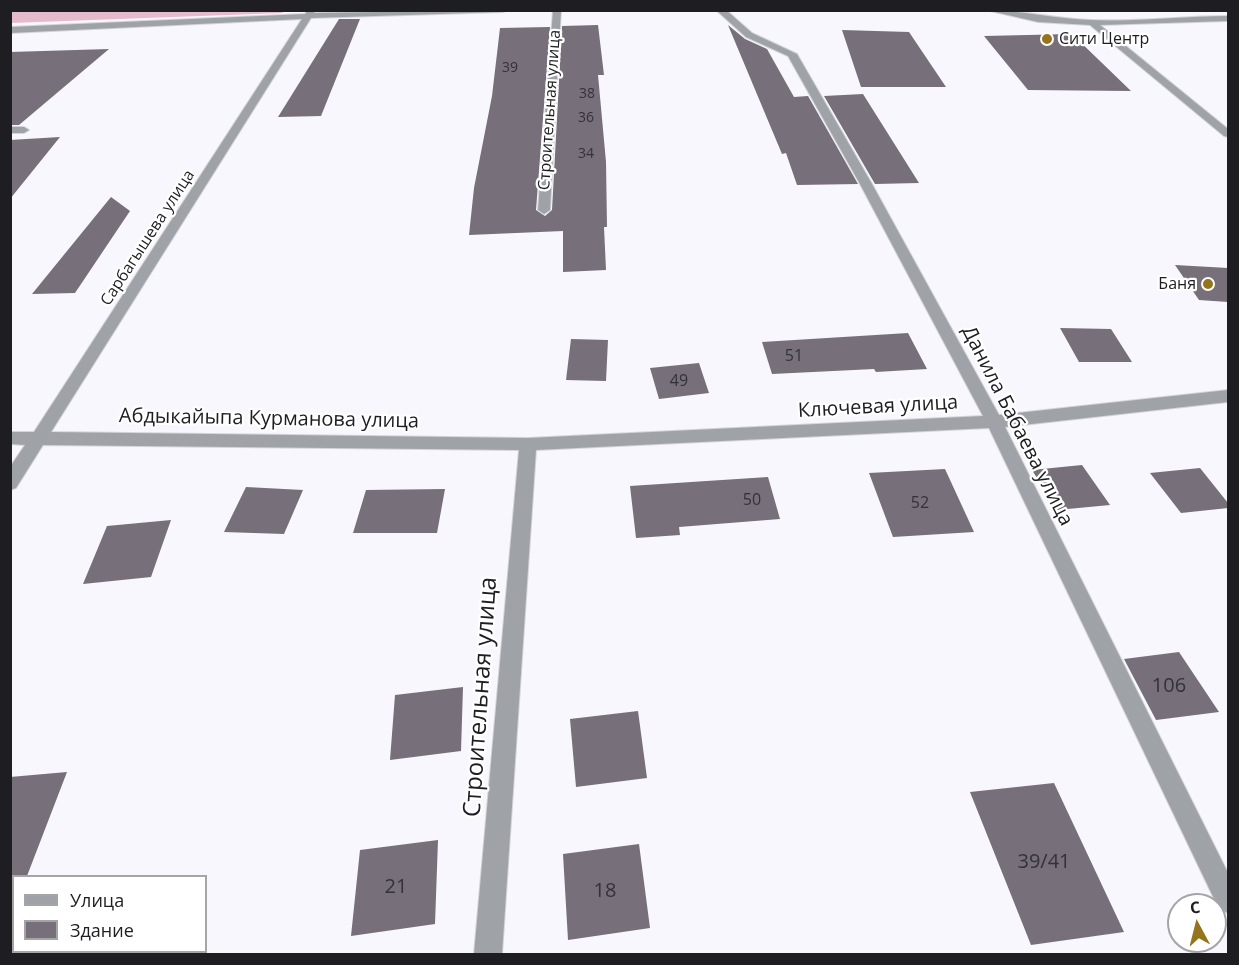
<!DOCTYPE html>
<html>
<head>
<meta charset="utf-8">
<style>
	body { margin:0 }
	#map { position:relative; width:1239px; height:965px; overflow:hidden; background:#f7f7fd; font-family:"Open Sans",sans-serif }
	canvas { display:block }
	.frame { position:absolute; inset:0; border:12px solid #1d1d22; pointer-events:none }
	.legend { position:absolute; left:12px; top:875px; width:195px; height:78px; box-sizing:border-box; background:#fff; border:2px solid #a5a5a7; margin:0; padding:8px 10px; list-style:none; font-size:18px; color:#1d1d22 }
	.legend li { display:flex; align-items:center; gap:12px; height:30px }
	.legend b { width:30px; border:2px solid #a5a5a7 }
	.north { position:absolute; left:1167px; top:893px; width:60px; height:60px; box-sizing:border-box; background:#fff; border:2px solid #a5a5a7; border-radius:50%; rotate:353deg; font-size:16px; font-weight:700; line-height:24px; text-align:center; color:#1d1d22 }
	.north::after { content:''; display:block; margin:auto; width:21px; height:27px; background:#94741c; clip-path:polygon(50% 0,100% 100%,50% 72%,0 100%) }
</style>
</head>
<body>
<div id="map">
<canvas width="1239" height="965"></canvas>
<div class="frame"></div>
<ul class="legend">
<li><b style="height:8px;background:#9fa3a8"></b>Улица</li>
<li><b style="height:16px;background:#776f79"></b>Здание</li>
</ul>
<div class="north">С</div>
</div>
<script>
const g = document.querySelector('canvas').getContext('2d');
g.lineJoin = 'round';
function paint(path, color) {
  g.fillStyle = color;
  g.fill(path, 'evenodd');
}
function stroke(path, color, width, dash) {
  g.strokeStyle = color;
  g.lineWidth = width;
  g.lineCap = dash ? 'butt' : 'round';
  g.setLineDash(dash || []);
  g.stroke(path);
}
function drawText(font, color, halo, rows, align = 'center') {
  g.font = font + ' "Open Sans",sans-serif';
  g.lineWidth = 4.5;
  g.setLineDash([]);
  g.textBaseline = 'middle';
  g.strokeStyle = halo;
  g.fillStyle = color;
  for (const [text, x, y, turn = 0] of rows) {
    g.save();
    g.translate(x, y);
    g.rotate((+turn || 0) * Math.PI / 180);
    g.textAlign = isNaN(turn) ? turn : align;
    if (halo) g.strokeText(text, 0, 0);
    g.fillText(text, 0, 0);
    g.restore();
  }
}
paint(new Path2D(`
	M11 10H284V11L282 13 11 23Z`), '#e5bbcc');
paint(new Path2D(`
	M339 19H360L321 116 278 117Z
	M598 25 604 75H598L606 162 607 227H604L606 270 563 272V231L469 235 474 188 492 96 500 28 550 27 536 210 545 216 552 210 562 26Z
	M728 25 745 39 767 49 794 97 808 96 858 184 797 185 786 153 782 154Z
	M842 30 909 32 946 87H861Z
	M1072 34 1131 91 1028 90 984 36Z
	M109 49 19 125H10V52Z
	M863 94 919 183 875 184 824 96Z
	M60 137 10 199V140Z
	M111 197 130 211 75 293 32 294Z
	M1175 265 1228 268V302L1199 300Z
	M1060 328 1111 329 1132 362H1079Z
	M908 333 927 369 876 372 874 369 772 374 762 342Z
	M571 339 608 340 606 381 566 380Z
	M699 363 709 393 659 399 650 368Z
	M1082 465 1110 505 1057 510 1032 470Z
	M1200 468 1228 503V508L1181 513 1150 473Z
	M945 469 974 532 893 537 869 473Z
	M768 477 780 519 679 527 680 535 636 538 630 486Z
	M246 487 303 490 284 534 224 532Z
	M445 489 437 533H353L366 490Z
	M171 520 151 577 83 584 107 526Z
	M1179 652 1219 712 1156 720 1124 659Z
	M463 687 461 751 390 760 395 695Z
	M638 711 647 778 576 787 570 719Z
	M67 772 27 876H14V910L10 911V777Z
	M1054 783 1124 932 1031 945 970 792Z
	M438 840 435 924 351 936 360 850Z
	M639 844 650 928 568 940 563 854Z`), '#776f79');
const minor = new Path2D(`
	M308 10H316L314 13 507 10 503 12 311 18 51 432 528 438 983 416 860 184 788 56 746 37 716 10H726L752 33 797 54 872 184 999 415 1228 390V402L1005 427 1228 873V913L1219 909 989 428 536 450 502 954H474L519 450 43 445 16 488 10 490V467L25 445 10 444V432H34L302 19 10 33V27L305 14Z
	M553 10H561L550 210 544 214 538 210Z
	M986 10C1021 10 1056 19 1091 20 1137 22 1183 16 1228 16V21L1100 25 1228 129V137L1224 136 1090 25 1038 22Z
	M10 127H24L29 130 24 133H10Z`);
stroke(minor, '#d4d4da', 2);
paint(minor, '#9fa3a8');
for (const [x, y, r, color] of [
	[1047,39,6,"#94741c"],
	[1208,284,6,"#94741c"]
]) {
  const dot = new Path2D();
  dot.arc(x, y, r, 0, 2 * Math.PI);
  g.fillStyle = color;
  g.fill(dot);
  stroke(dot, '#fff', 2);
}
drawText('14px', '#343238', null, [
	["39",510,68],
	["38",587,94],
	["36",586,118],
	["34",586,154]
]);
drawText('16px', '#1d1d22', '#fff', [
	["Сити Центр",1059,39],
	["Баня",1196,284,"right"]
], 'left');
drawText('16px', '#1d1d22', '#fff', [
	["Строительная улица",550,110,-86],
	["Сарбагышева улица",148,238,-57]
]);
drawText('16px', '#343238', null, [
	["51",794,356],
	["49",679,381],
	["50",752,500],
	["52",920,503]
]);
drawText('20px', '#1d1d22', '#fff', [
	["Ключевая улица",878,407,-3],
	["Абдыкайыпа Курманова улица",269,419,1],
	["Данила Бабаева улица",1017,426,63]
]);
drawText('20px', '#343238', null, [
	["106",1169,686],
	["39/41",1044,862],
	["21",396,887],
	["18",605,891]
]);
drawText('24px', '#1d1d22', '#fff', [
	["Строительная улица",481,697,-86]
]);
</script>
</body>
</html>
